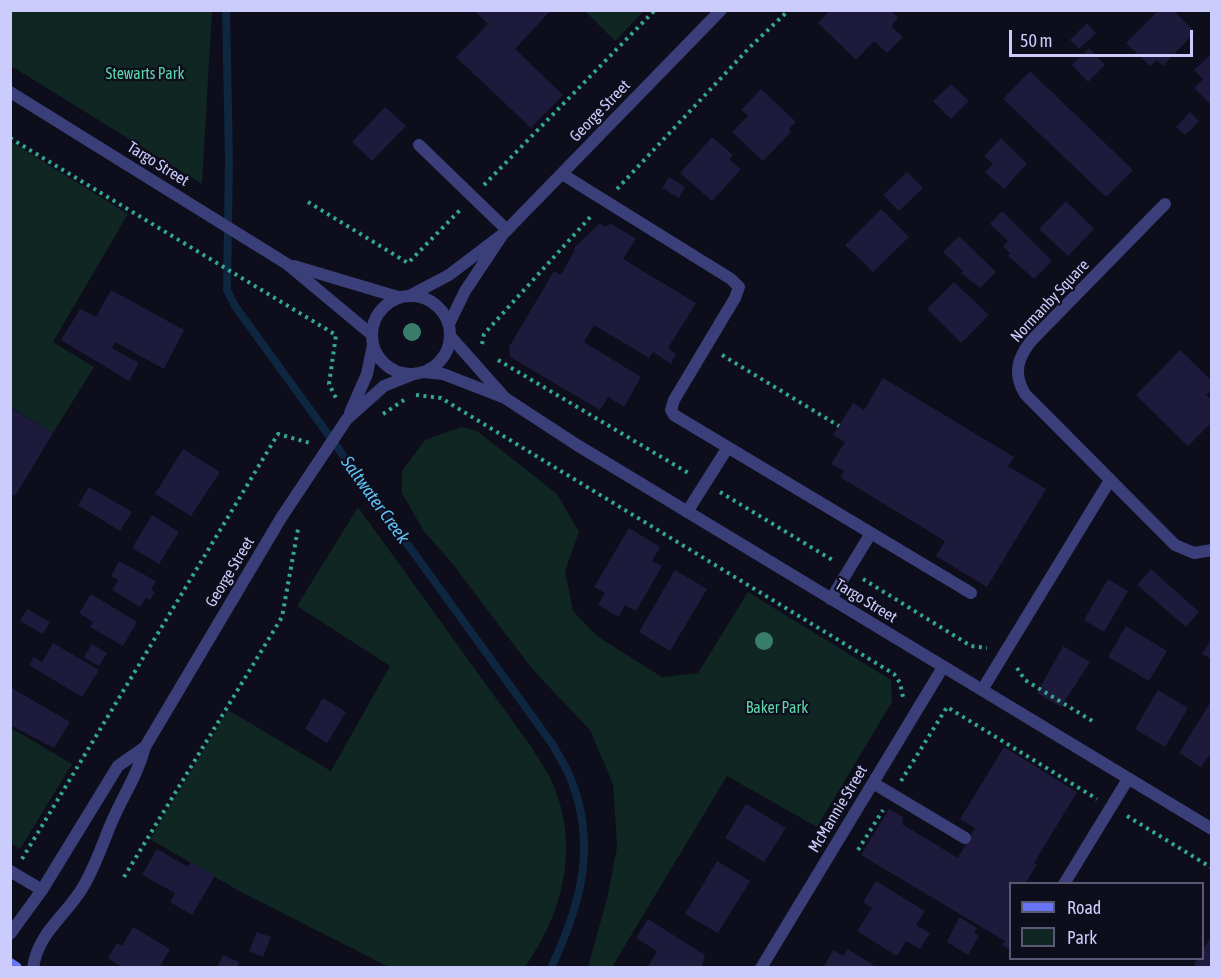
<!DOCTYPE html>
<html>
<head>
<meta charset="utf-8">
<style>
	body { margin:0 }
	#map { position:relative; width:1222px; height:978px; overflow:hidden; background:#0d0d1c; font-family:"Asap Condensed",sans-serif }
	canvas { display:block }
	.frame { position:absolute; inset:0; border:12px solid #cbcbfc; pointer-events:none }
	.legend { position:absolute; left:1009px; top:882px; width:195px; height:78px; box-sizing:border-box; background:#0d0d1c; border:2px solid #595976; margin:0; padding:8px 10px; list-style:none; font-size:18px; color:#cbcbfc }
	.legend li { display:flex; align-items:center; gap:12px; height:30px }
	.legend b { width:30px; border:2px solid #595976 }
	.scale { position:absolute; left:1009px; top:30px; width:184px; height:27px; box-sizing:border-box; border:3px solid #cbcbfc; border-top:0; padding-left:8px; font-size:18px; line-height:21px; white-space:nowrap; color:#cbcbfc; -webkit-text-stroke:4px #0d0d1c; paint-order:stroke }
</style>
</head>
<body>
<div id="map">
<canvas width="1222" height="978"></canvas>
<div class="frame"></div>
<ul class="legend">
<li><b style="height:8px;background:#6875f6"></b>Road</li>
<li><b style="height:16px;background:#102622"></b>Park</li>
</ul>
<div class="scale">50 m</div>
</div>
<script>
const g = document.querySelector('canvas').getContext('2d');
g.lineJoin = 'round';
function paint(path, color) {
  g.fillStyle = color;
  g.fill(path, 'evenodd');
}
function stroke(path, color, width, dash) {
  g.strokeStyle = color;
  g.lineWidth = width;
  g.lineCap = dash ? 'butt' : 'round';
  g.setLineDash(dash || []);
  g.stroke(path);
}
function drawText(font, color, halo, rows, align = 'center') {
  g.font = font + ' "Asap Condensed",sans-serif';
  g.lineWidth = 4.5;
  g.setLineDash([]);
  g.textBaseline = 'middle';
  g.strokeStyle = halo;
  g.fillStyle = color;
  for (const [text, x, y, turn = 0] of rows) {
    g.save();
    g.translate(x, y);
    g.rotate((+turn || 0) * Math.PI / 180);
    g.textAlign = isNaN(turn) ? turn : align;
    if (halo) g.strokeText(text, 0, 0);
    g.fillText(text, 0, 0);
    g.restore();
  }
}
paint(new Path2D(`
	M10 11H212L202 184 11 66Z
	M585 11H644L615 41Z
	M10 141 128 214 53 342 94 367 53 433 11 407Z
	M461 427 477 431 557 494 579 532 565 571 573 611 597 636 662 677 698 673 748 592 891 680 892 702 817 827 727 776 612 967H588L608 895 617 847 613 784 590 730 533 670 451 562 423 530 402 493V471L425 440Z
	M358 507 532 748C539 760 548 772 553 784 580 848 563 913 525 967H389L239 891 150 839 228 710 331 771 390 666 297 606Z
	M11 728 72 764 20 849 11 843Z`), '#102622');
stroke(new Path2D(`
	M226 10 229 160 227 290 235 306 553 745C559 757 568 769 572 782 597 848 580 906 551 968`), '#0e263f', 8);
paint(new Path2D(`
	M474 10H551L515 49 563 95 531 128 456 57 488 24Z
	M830 10H891L898 18 891 26 903 37 887 53 874 41 856 60 818 23Z
	M1159 10H1173L1195 32 1163 66 1157 60 1150 66 1126 43Z
	M1087 23 1096 33 1079 49 1070 40Z
	M1089 48 1105 65 1088 82 1072 65Z
	M1212 53V106L1194 88 1203 79 1194 70Z
	M1030 71 1133 170 1106 197 1003 99Z
	M951 84 969 101 951 119 933 101Z
	M761 89 796 122 789 129 791 132 763 161 732 132 748 116 741 110Z
	M385 107 406 126 372 161 352 142Z
	M1190 112 1199 121 1185 135 1176 127Z
	M712 137 733 155 729 159 741 169 712 201 680 173Z
	M1001 138 1027 164 1004 189 985 172 993 164 984 156Z
	M907 172 923 188 899 211 883 195Z
	M669 177 685 187 679 198 662 188Z
	M1066 201 1094 229 1068 256 1039 229Z
	M881 209 909 237 873 272 845 245Z
	M1002 211 1052 261 1034 279 1008 256 1010 253 1003 246 1008 241 990 224Z
	M600 223 606 227 610 223 636 239 623 259 696 303 668 348 676 354 671 364 653 352 649 358 594 325 584 342 641 377 624 407 608 397 600 410 510 357 509 347 554 271 561 275 575 250 573 249Z
	M959 236 996 272 980 288 961 273 963 271 943 252Z
	M954 282 989 315 961 343 927 309Z
	M111 290 184 330 164 369 115 342 112 348 139 363 129 381 61 340 80 309 96 317Z
	M1180 350 1212 381V389L1206 395 1212 400V422L1188 446 1136 395Z
	M883 378 1014 457 1008 466 1046 489 987 587 936 556 945 541 840 477 844 471 831 464 845 442 833 435 853 403 864 410Z
	M10 407 53 433 15 496 10 493Z
	M183 449 220 472 191 516 155 494Z
	M89 487 132 512 120 531 78 505Z
	M152 515 179 532 159 564 132 548Z
	M629 528 660 547 652 561 662 566 636 611 625 605 619 617 598 605 605 593 594 587Z
	M119 561 156 581 151 590 155 592 150 600 146 598 140 607 112 590 118 580 111 576Z
	M1151 569 1199 612 1186 627 1137 585Z
	M675 570 707 589 670 651 639 632Z
	M1108 579 1128 591 1104 632 1084 620Z
	M91 594 137 622 123 646 90 627 93 622 79 613Z
	M27 609 50 622 43 634 20 621Z
	M1126 626 1167 651 1149 681 1108 657Z
	M1212 638V659L1202 654Z
	M53 643 99 670 82 697 29 665 34 657 42 662Z
	M92 644 107 653 99 666 84 657Z
	M1063 646 1090 662 1061 707 1037 693Z
	M10 687 70 722 54 748 10 725Z
	M1158 690 1188 708 1165 747 1135 729Z
	M323 698 346 712 327 743 305 729Z
	M1212 700V751L1201 767 1179 753Z
	M1004 747 1077 792 1034 863 1037 864 1025 884H1010V950L1002 945 1005 941 861 855 889 809 903 817 902 824 958 858 975 828 960 819Z
	M746 804 786 828 764 862 725 838Z
	M157 849 188 867 191 862 215 876 192 915 170 902 175 893 142 875Z
	M717 861 750 881 718 933 685 914Z
	M876 881 925 911 916 925 930 933 920 949 906 941 897 956 857 931 872 908 863 902Z
	M959 917 977 928 974 933 979 936 968 955 947 942Z
	M648 919 705 955 701 968H647L657 951 636 938Z
	M133 927 170 949 159 968H123L108 958 117 943 122 946Z
	M257 932 271 937 263 957 249 951Z
	M1212 936V968H1199L1194 964 1197 958H1202V950Z
	M848 949 878 968H823L833 950 843 956Z
	M223 955 239 962 237 968H217Z`), '#1d1a3c');
stroke(new Path2D(`
	M10 138 336 335 329 384 337 400
	M484 185 655 10
	M617 189 751 46 789 10
	M308 202 408 263 462 208
	M482 344 484 334 593 214
	M722 355 839 426
	M498 360 690 474
	M416 395 441 398 894 674 900 683 903 697
	M383 414 404 400
	M720 492 834 561
	M863 579 971 646 987 648
	M1017 668 1025 680 1094 722
	M901 781 947 707 1097 799
	M1127 816 1212 868
	M858 850 883 810
	M22 859 278 434 310 443
	M124 877 282 617 298 529`), '#34a792', 4, [3, 4.5]);
stroke(new Path2D(`
	M419 145 507 230
	M562 174 731 279 739 287 735 298 674 400 671 410 674 415 971 593
	M687 512 728 447
	M831 599 871 533
	M873 783 965 838
	M10 871 42 890
	M1064 884 1128 779`), '#3a3f79', 12);
stroke(new Path2D(`
	M1165 204 1031 341C1017 359 1013 374 1025 394L1175 545 1194 553 1212 550
	M503 234 721 10
	M411 295 449 275 503 234 465 291 449 324
	M424 372 443 374 505 398 450 336
	M505 398 577 445 1212 829
	M350 413 367 374 373 345
	M982 690 1110 480
	M10 934 42 890 118 766 145 747
	M33 968C38 932 66 916 83 887 96 865 103 842 113 819 124 794 138 774 145 747L281 518 347 419 384 386 414 374
	M761 968 943 667`), '#3a3f79', 12);
stroke(new Path2D(`
	M10 92 287 264 371 334
	M294 266 398 297
	M372 335a39 39 0 1 1 78 0a39 39 0 1 1-78 0Z`), '#3a3f79', 12);
stroke(new Path2D(`
	M10 964 16 968`), '#6875f6', 12);
g.fillStyle = '#387c6a';
for (const [x, y] of [
	[412,332],
	[764,641]
]) {
  g.beginPath();
  g.arc(x, y, 9, 0, 2 * Math.PI);
  g.fill();
}
drawText('16px', '#5cd6a9', '#0d0d1c', [
	["Stewarts Park",145,74],
	["Baker Park",777,708]
]);
drawText('16px', '#cbcbfc', '#0d0d1c', [
	["George Street",600,111,-46],
	["Targo Street",158,164,32],
	["Normanby Square",1050,301,-47],
	["George Street",230,572,-59],
	["Targo Street",866,601,31],
	["McMannie Street",838,809,-59]
]);
drawText('italic 18px', '#5fc2f6', '#0d0d1c', [
	["Saltwater Creek",375,500,54]
]);
</script>
</body>
</html>
